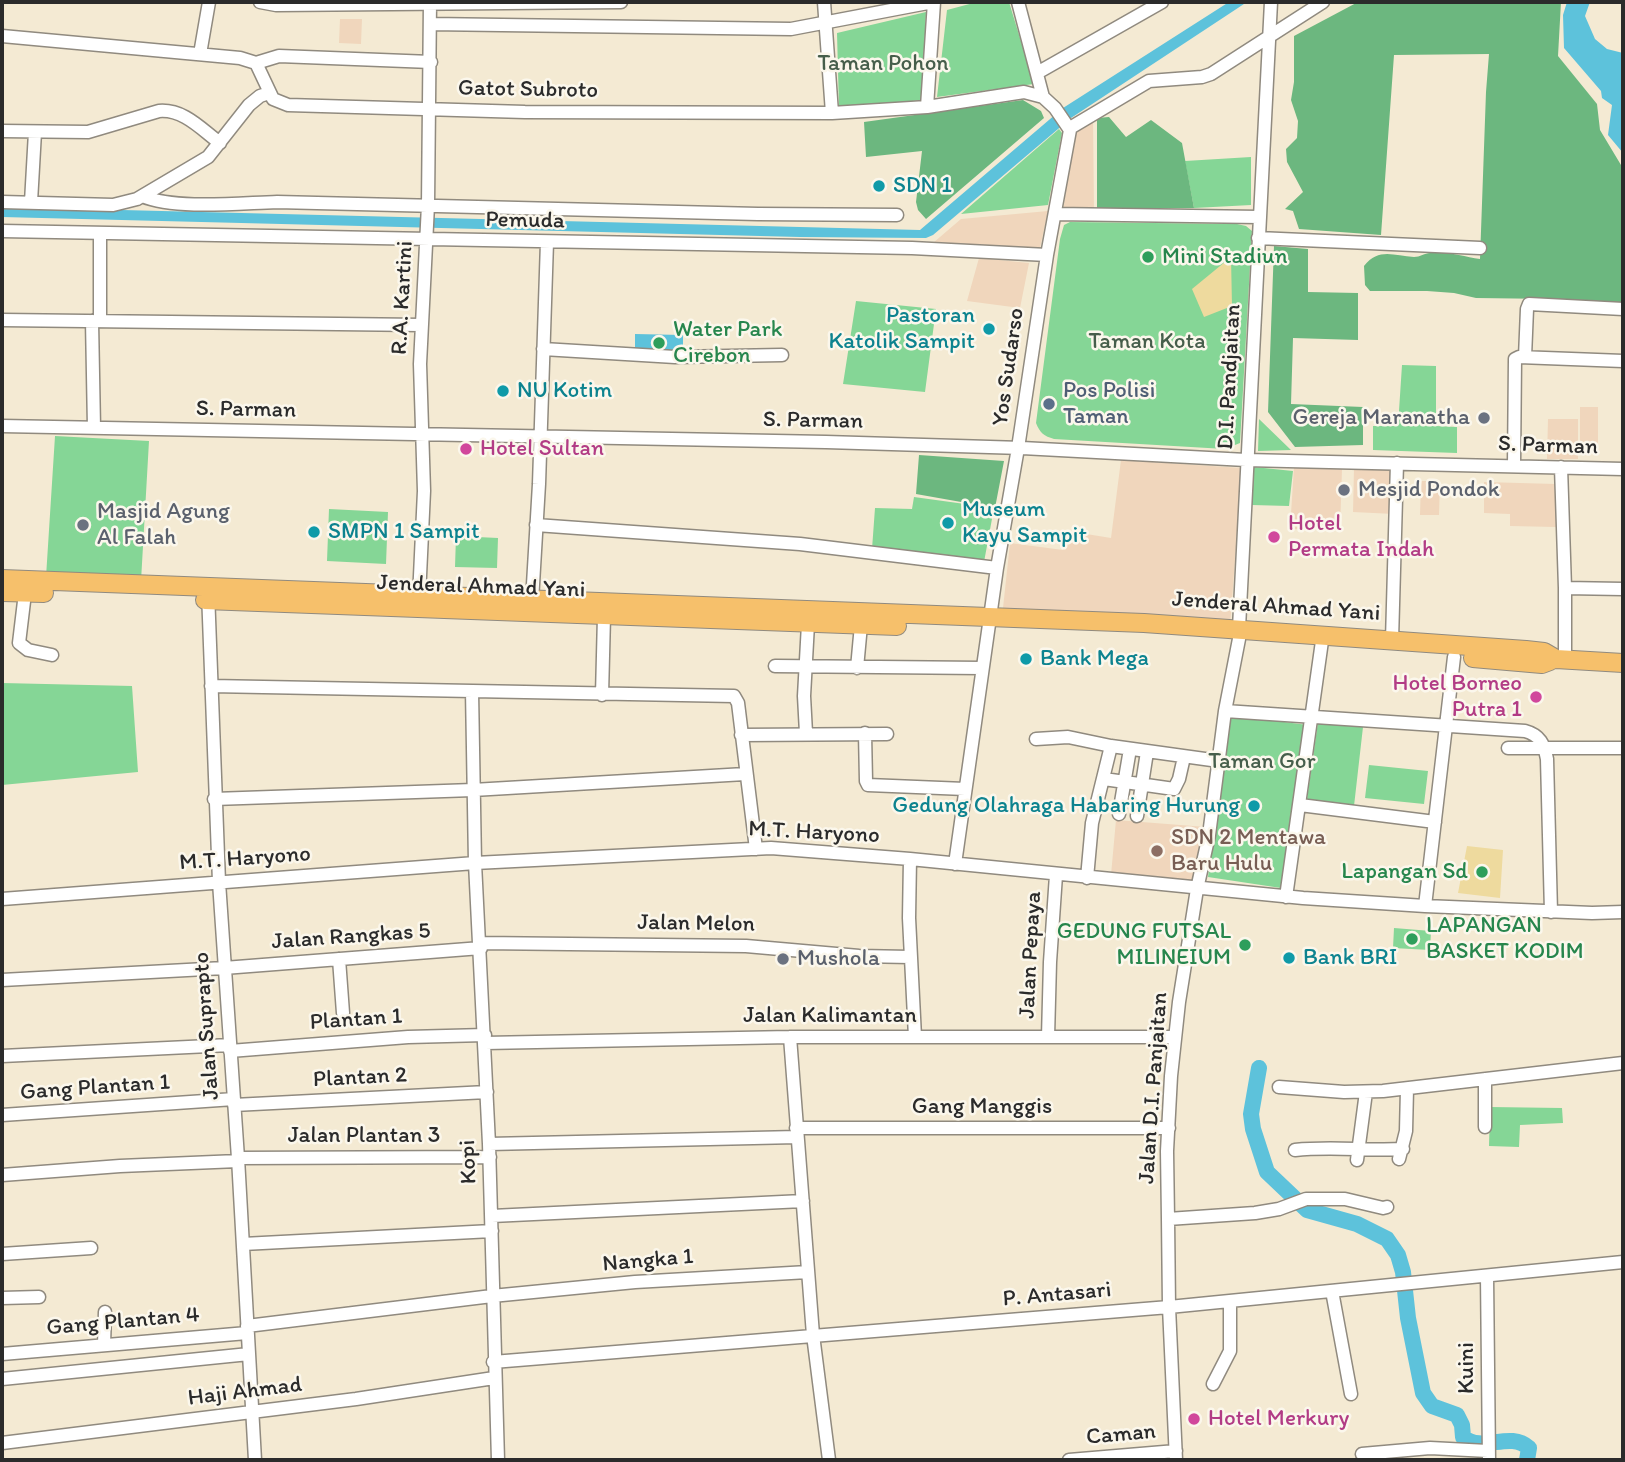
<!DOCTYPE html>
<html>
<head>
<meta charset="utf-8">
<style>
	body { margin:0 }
	#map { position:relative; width:1625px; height:1462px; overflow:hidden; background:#f4ead3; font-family:Itim,sans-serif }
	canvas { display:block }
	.frame { position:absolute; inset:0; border:4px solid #2b2b2b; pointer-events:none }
</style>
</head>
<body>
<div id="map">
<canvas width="1625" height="1462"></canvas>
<div class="frame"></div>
</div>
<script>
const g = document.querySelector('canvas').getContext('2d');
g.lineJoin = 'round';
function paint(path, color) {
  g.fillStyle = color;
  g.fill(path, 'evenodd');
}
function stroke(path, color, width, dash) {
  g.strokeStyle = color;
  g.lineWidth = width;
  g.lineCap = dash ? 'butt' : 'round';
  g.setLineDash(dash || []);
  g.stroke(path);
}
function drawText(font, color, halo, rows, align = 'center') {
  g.font = font + ' Itim,sans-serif';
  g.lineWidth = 5;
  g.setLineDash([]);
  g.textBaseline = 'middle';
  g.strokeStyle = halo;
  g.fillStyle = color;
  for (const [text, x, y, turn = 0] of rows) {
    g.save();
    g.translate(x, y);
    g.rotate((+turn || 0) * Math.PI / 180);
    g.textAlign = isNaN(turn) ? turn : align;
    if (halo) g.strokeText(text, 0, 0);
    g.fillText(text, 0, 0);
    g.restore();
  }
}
paint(new Path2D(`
	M340 19H362L361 44 339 43Z
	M1093 117 1094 213 1063 212 1074 128Z
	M1048 211 1040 248 933 243 961 219Z
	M979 258 1029 263 1020 308 967 301Z
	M1580 407H1598V453H1580Z
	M1548 419H1578V459H1547Z
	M1121 460 1242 468 1230 626 1003 608 1010 543 1063 550 1068 531 1111 538Z
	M1294 467 1342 469 1340 530 1290 529Z
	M1354 468 1394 469V514L1353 512Z
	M1421 481H1440L1439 515H1420Z
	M1484 482 1556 484V527L1510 526V514L1484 513Z
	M1116 820 1206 827 1192 884 1111 875Z`), '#f0d6bc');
paint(new Path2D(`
	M977 2H1009L1034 84 937 97 947 10Z
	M926 12 922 100 839 109 837 33Z
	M1059 129 1062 133 1048 205 961 214Z
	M1251 157V205L1194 208 1185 161Z
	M1070 222 1237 224 1246 226 1252 231 1240 443 1225 449 1054 439C1044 436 1040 433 1036 423L1060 239 1064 225Z
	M856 301 936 309 925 392 843 384Z
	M1402 365 1436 366V426L1457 427V453L1373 450V426H1398Z
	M1259 419 1291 450 1258 451Z
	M55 436 149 441 141 581 46 577Z
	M1254 467 1293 471 1289 506 1252 505Z
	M914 497 994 508 984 562 872 549 875 508 912 509Z
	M329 509 388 512 386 564 327 561Z
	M456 536 498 538 497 568 455 567Z
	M2 683 132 686 138 772 2 785Z
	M1228 715 1308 725 1281 888 1208 877Z
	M1318 722 1363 727 1354 806 1307 799Z
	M1369 765 1428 771 1424 804 1365 798Z
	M1394 928 1431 931 1430 950 1393 948Z
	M1490 1107 1562 1108 1563 1123 1520 1125 1519 1147 1489 1146Z`), '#85d696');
paint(new Path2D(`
	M1358 2H1561L1558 56 1597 104 1600 130 1621 165H1623V305L1553 299 1476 298 1454 293 1427 291H1370L1365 285 1364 266C1379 247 1394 256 1414 257 1420 257 1425 253 1430 253 1447 251 1464 257 1480 259L1486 92 1489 54 1394 55 1381 235 1299 229 1293 211 1285 209 1303 192 1287 162 1286 149 1297 138 1298 121 1291 100 1294 82V36Z
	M1023 100 1041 111 1044 118 926 219 918 210 916 202 922 151 866 157 864 122Z
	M1109 117 1126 137 1151 120 1182 143 1194 208 1097 209V118Z
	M1274 246 1308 249V292L1358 293V340L1293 338 1291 404 1363 407V445L1295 447 1268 412Z
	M919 455 1004 461 995 508 916 494Z`), '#6cb77f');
paint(new Path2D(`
	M1231 257 1232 306 1204 317 1192 289Z
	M1467 846 1503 850 1500 898 1458 893Z`), '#eeda9e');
paint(new Path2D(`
	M1229 2H1247L1071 118 933 235 926 238 800 237 2 217V207L920 230 1063 108Z
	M1567 2H1590L1585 16 1595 39 1607 49 1623 53V153L1608 135 1612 105 1602 98 1601 91 1564 48 1563 15Z
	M635 334 683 335V352H635Z`), '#5dc2db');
stroke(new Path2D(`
	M1259 1068 1251 1114 1253 1129 1267 1172 1307 1210 1357 1224 1387 1239 1398 1255 1403 1272 1408 1318 1423 1393 1432 1406 1457 1415 1462 1425 1463 1437C1483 1454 1509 1430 1529 1448L1527 1460`), '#5dc2db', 16);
const minor = new Path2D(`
	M260 2 276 5 621 2
	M824 2 832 113
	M1018 2 1043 97
	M430 24 791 29 933 2
	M2 36 240 58 256 63 273 99 288 105 525 112 832 113 927 107 1024 92 1043 97 1055 108 1070 130 1047 255 1018 448 997 568 955 864
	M200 54 209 2
	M256 63 279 56 431 62
	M1037 73 1162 2
	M927 107 934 2
	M1070 128 1149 81 1202 77 1211 74 1323 2
	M2 131 88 132 159 111C184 109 201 129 220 143
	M142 196C176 210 240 203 277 202L758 214 897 215
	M2 202 113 205 137 199 208 157 249 105 260 96 269 93
	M31 202 35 132
	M1056 214 1259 217
	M2 231 912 248 1047 255
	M100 233V321
	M1258 238 1480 248
	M2 320 422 325
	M92 321 94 428
	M543 349 675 357 782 355
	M1525 357 1527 309 1529 304 1623 309
	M2 426 826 442 1022 448 1246 460 1623 469
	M1514 465 1515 359 1519 357 1623 361
	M1561 467 1565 588V660
	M536 525 800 544 997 568
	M1565 588 1623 589
	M208 592 219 882 238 1158 255 1460
	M25 593 19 643 28 650 52 655
	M419 597 424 491 420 364 428 205 430 2
	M532 601 539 484 547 242
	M1239 628 1271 2
	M1392 640 1397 463
	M775 666 982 668
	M857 668 861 625
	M211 686 734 696 738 703 756 849
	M472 691 475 863 489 1144 498 1460
	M602 695 604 616
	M1225 711 1525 731C1540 735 1544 744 1547 759L1551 912
	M806 733 804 696 808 624
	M865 733 866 781 868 785 965 789
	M741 735 887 734
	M1036 739 1068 737 1111 746 1219 761
	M1508 748H1623
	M1104 779 1174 789 1179 779 1184 757
	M214 799 473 790 745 774
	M1300 805 1435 822
	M1119 814 1130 749
	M1137 816 1147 752
	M910 859 909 918 915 1037
	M1087 878 1092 823 1111 746
	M1286 897 1323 634
	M2 899 475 863 771 848 910 859 1303 898 1425 906 1592 913 1623 912
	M1425 906 1454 657
	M481 943 746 946 859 956 910 957
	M339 959 343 1013
	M2 980 224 968 481 948
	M790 1037 813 1335 829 1460
	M1048 1037 1050 962 1056 875
	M485 1043 790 1037H1175
	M230 1051 408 1037 485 1035
	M2 1056 230 1045
	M1279 1087 1344 1092 1383 1091 1623 1063
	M234 1105 487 1092
	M2 1115 234 1099
	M1485 1127V1079
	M796 1128H1169
	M489 1144 797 1137
	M1295 1150C1332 1146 1366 1151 1403 1149
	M238 1158 490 1157
	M1399 1159 1406 1131 1407 1089
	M1357 1160 1366 1092
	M2 1175 120 1166 238 1161
	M492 1216 803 1201
	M1168 1219 1255 1213 1279 1209 1306 1199H1345L1383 1208 1387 1207
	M243 1244 492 1231
	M2 1254 91 1248
	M1487 1276 1489 1460
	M1332 1291 1351 1394
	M2 1298 39 1297
	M247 1326 492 1296 635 1282 808 1272
	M104 1345 105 1312
	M2 1354 247 1333
	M493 1362 1169 1307 1623 1262
	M2 1379 249 1354
	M1213 1384 1230 1351V1301
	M2 1443 356 1399 494 1378
	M1362 1454 1430 1448 1488 1451
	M1069 1460 1176 1451
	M1176 1460 1169 1307 1168 1219 1167 1151 1171 1076 1179 1002 1197 889 1209 835 1225 711 1239 639`);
const highway = new Path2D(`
	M2 579 1144 623 1526 650 1544 652 1556 659 1623 663
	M2 592 44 593
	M205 600 897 626
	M1473 658 1542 664 1550 661`);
stroke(minor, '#908a7f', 15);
stroke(highway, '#908a7f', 20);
stroke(minor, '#fff', 12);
stroke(highway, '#f6c06b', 18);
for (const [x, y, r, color] of [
	[879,186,7,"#0f9aa8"],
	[1148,257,7,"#2e9e5b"],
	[989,329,7,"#0f9aa8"],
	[659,343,7,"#2e9e5b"],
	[503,391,7,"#0f9aa8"],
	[1049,404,7,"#5c6f8a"],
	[1484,418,7,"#6b7280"],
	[466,449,7,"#d1479c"],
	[1344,490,7,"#6b7280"],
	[948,523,7,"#0f9aa8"],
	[83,525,7,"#6b7280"],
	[314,532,7,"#0f9aa8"],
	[1274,537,7,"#d1479c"],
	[1026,659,7,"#0f9aa8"],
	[1536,697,7,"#d1479c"],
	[1254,806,7,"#0f9aa8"],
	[1157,851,7,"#8d6e63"],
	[1482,872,7,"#2e9e5b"],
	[1412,939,7,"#2e9e5b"],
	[1245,945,7,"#2e9e5b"],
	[1289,958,7,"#0f9aa8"],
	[783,959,7,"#6b7280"],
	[1194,1419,7,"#d1479c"]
]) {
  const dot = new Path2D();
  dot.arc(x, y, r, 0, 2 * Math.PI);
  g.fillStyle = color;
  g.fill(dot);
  stroke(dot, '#fbf7ec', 2.5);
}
drawText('23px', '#465e4b', '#fbf7ec', [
	["Taman Pohon",883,64],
	["Taman Kota",1147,342],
	["Taman Gor",1262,762]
]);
drawText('23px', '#2b2b2b', '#fbf7ec', [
	["Gatot Subroto",528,90,1],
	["Pemuda",525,221,1],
	["R.A. Kartini",403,298,-87],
	["Yos Sudarso",1009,367,-82],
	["D.I. Pandjaitan",1230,377,-87],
	["S. Parman",246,410,1],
	["S. Parman",813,421,1],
	["S. Parman",1548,446,2],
	["Jenderal Ahmad Yani",481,587,2],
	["Jenderal Ahmad Yani",1276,607,4],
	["M.T. Haryono",814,833,3],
	["M.T. Haryono",245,859,-4],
	["Jalan Melon",696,924,1],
	["Jalan Rangkas 5",351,937,-4],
	["Jalan Pepaya",1031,955,-87],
	["Jalan Kalimantan",830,1016],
	["Plantan 1",356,1020,-4],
	["Jalan Suprapto",207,1026,-94],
	["Plantan 2",360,1078,-3],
	["Gang Plantan 1",95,1088,-4],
	["Jalan D.I. Panjaitan",1154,1088,-86],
	["Gang Manggis",982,1107],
	["Jalan Plantan 3",364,1136],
	["Kopi",469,1162,-92],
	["Nangka 1",648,1261,-5],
	["P. Antasari",1057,1295,-5],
	["Gang Plantan 4",123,1322,-5],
	["Kuini",1467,1368,-90],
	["Haji Ahmad",245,1392,-7],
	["Caman",1121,1435,-5]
]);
drawText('23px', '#0d838f', '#fbf7ec', [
	["SDN 1",893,186],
	["Pastoran",975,316,"right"],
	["Katolik Sampit",975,342,"right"],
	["NU Kotim",517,391],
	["Museum",962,510],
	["Kayu Sampit",962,536],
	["SMPN 1 Sampit",328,532],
	["Bank Mega",1040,659],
	["Gedung Olahraga Habaring Hurung",1240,806,"right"],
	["Bank BRI",1303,958]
], 'left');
drawText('23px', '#27864d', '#fbf7ec', [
	["Mini Stadiun",1162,257],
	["Water Park",673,330],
	["Cirebon",673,356],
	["Lapangan Sd",1468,872,"right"],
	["LAPANGAN",1426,926],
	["BASKET KODIM",1426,952],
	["GEDUNG FUTSAL",1231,932,"right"],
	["MILINEIUM",1231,958,"right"]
], 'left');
drawText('23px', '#4e5e75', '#fbf7ec', [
	["Pos Polisi",1063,391],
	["Taman",1063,417]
], 'left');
drawText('23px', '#5b616d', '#fbf7ec', [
	["Gereja Maranatha",1470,418,"right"],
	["Mesjid Pondok",1358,490],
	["Masjid Agung",97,512],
	["Al Falah",97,538],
	["Mushola",797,959]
], 'left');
drawText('23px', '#b23c85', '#fbf7ec', [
	["Hotel Sultan",480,449],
	["Hotel",1288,524],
	["Permata Indah",1288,550],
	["Hotel Borneo",1522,684,"right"],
	["Putra 1",1522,710,"right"],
	["Hotel Merkury",1208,1419]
], 'left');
drawText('23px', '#785e54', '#fbf7ec', [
	["SDN 2 Mentawa",1171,838],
	["Baru Hulu",1171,864]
], 'left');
</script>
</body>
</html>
